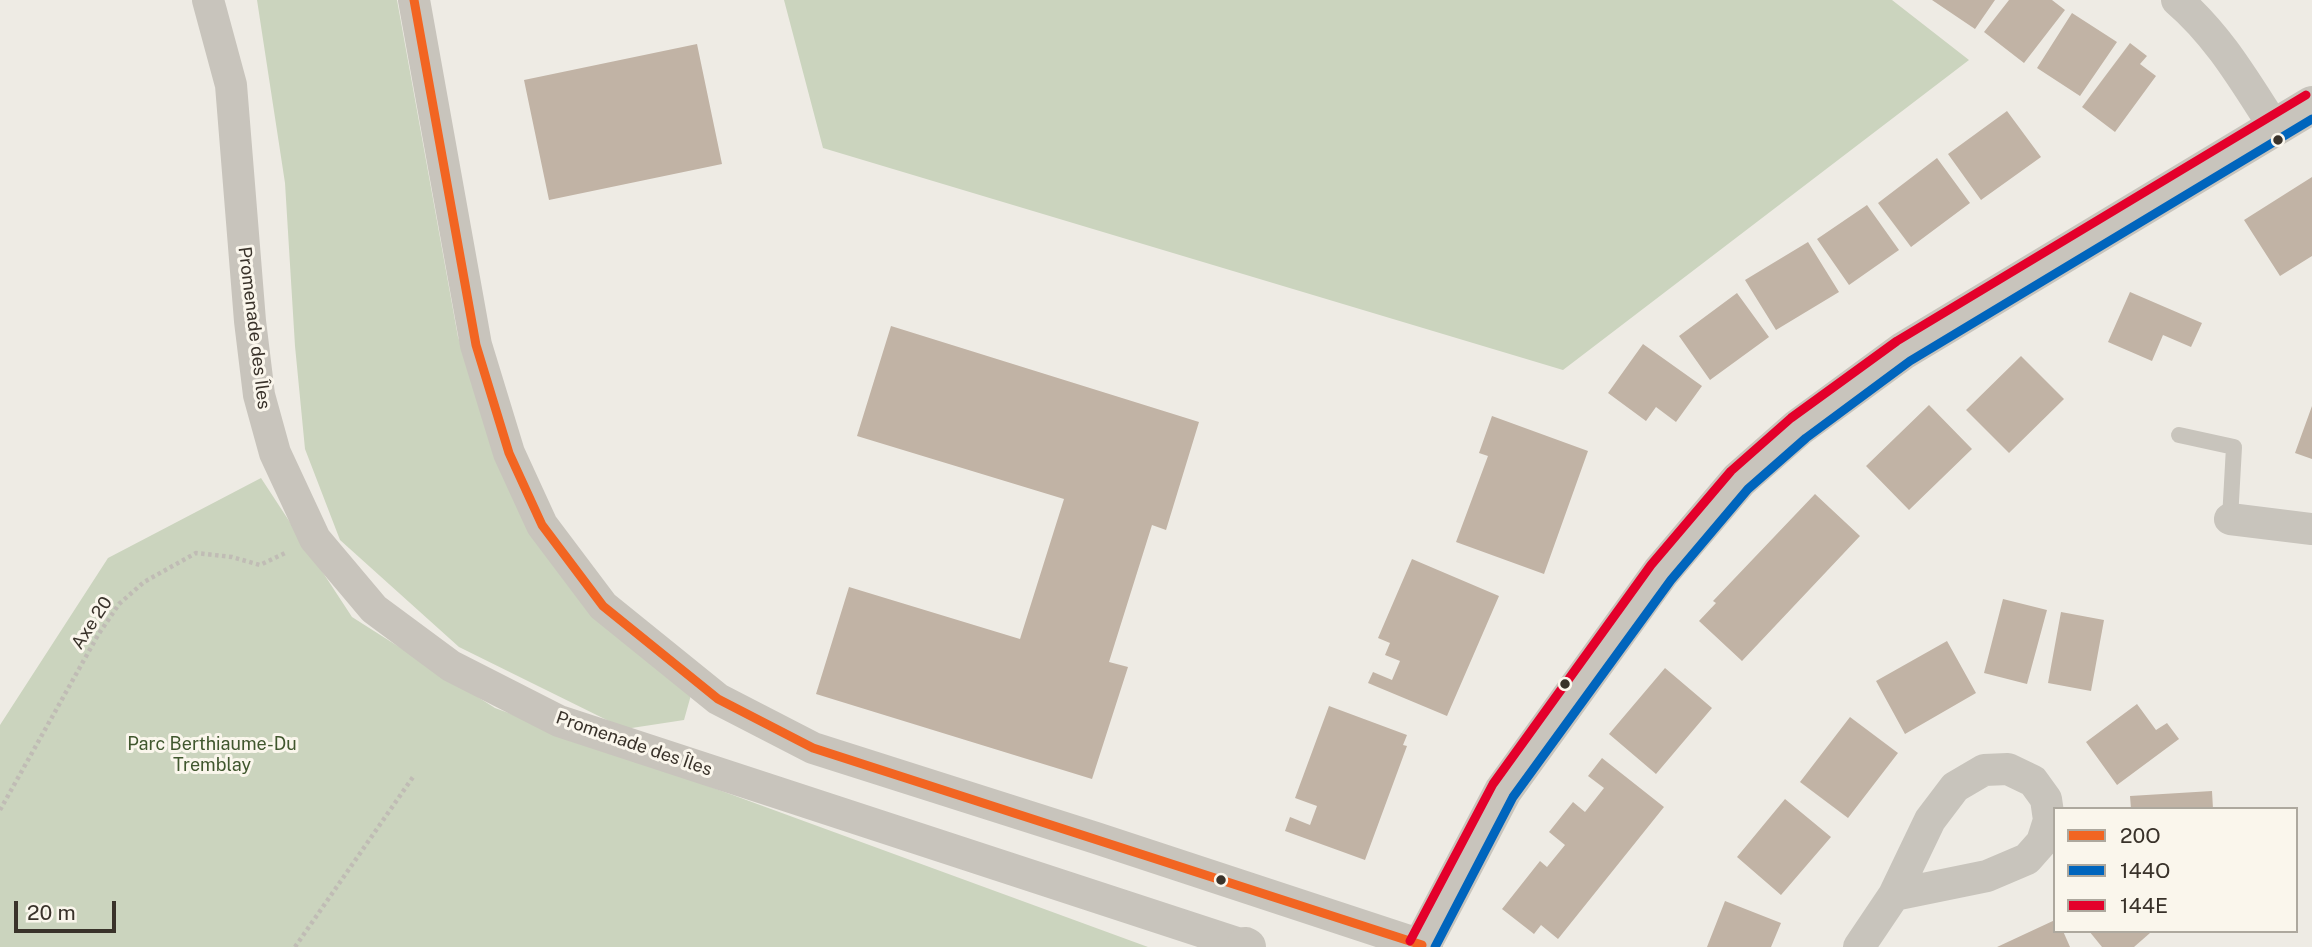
<!DOCTYPE html>
<html>
<head>
<meta charset="utf-8">
<style>
	body { margin:0 }
	#map { position:relative; width:2312px; height:947px; overflow:hidden; background:#eeebe4; font-family:"Public Sans",sans-serif }
	canvas { display:block }
	.legend { position:absolute; left:2053px; top:807px; width:245px; height:126px; box-sizing:border-box; background:#faf6ec; border:2px solid #ada89e; margin:0; padding:9px 12px; list-style:none; font-size:21px; color:#39322a }
	.legend li { display:flex; align-items:center; gap:14px; height:35px }
	.legend b { width:35px; border:2px solid #ada89e }
	.scale { position:absolute; left:14px; top:901px; width:102px; height:32px; box-sizing:border-box; border:4px solid #39322a; border-top:0; padding-left:9px; font-size:21px; line-height:24px; white-space:nowrap; color:#39322a; -webkit-text-stroke:5px #faf6ec; paint-order:stroke }
</style>
</head>
<body>
<div id="map">
<canvas width="2312" height="947"></canvas>
<ul class="legend">
<li><b style="height:9px;background:#f26522"></b>20O</li>
<li><b style="height:9px;background:#0065bd"></b>144O</li>
<li><b style="height:9px;background:#e4002b"></b>144E</li>
</ul>
<div class="scale">20 m</div>
</div>
<script>
const g = document.querySelector('canvas').getContext('2d');
g.lineJoin = 'round';
function paint(path, color) {
  g.fillStyle = color;
  g.fill(path, 'evenodd');
}
function stroke(path, color, width, dash) {
  g.strokeStyle = color;
  g.lineWidth = width;
  g.lineCap = dash ? 'butt' : 'round';
  g.setLineDash(dash || []);
  g.stroke(path);
}
function drawText(font, color, halo, rows, align = 'center') {
  g.font = font + ' "Public Sans",sans-serif';
  g.lineWidth = 6;
  g.setLineDash([]);
  g.textBaseline = 'middle';
  g.strokeStyle = halo;
  g.fillStyle = color;
  for (const [text, x, y, turn = 0] of rows) {
    g.save();
    g.translate(x, y);
    g.rotate((+turn || 0) * Math.PI / 180);
    g.textAlign = isNaN(turn) ? turn : align;
    if (halo) g.strokeText(text, 0, 0);
    g.fillText(text, 0, 0);
    g.restore();
  }
}
paint(new Path2D(`
	M257 0H397L458 337 524 521 691 695 684 720 625 729 459 647 340 540 305 449 295 346 285 183Z
	M784 0H1892L1969 60 1563 370 823 148Z
	M261 478 352 617 495 708 1148 947H0V725L108 558Z`), '#cbd4be');
paint(new Path2D(`
	M1932 0H1995L1975 29Z
	M2009 0H2052L2065 10 2024 63 1984 32Z
	M2072 13 2117 42 2080 96 2037 68Z
	M2130 43 2147 56 2140 64 2156 76 2115 132 2082 107Z
	M697 44 722 164 549 200 524 80Z
	M2007 111 2041 157 1981 200 1948 154Z
	M1937 158 1970 203 1911 247 1878 203Z
	M2312 177V256L2280 276 2244 220Z
	M1867 205 1899 250 1849 285 1817 239Z
	M1808 242 1839 292 1776 330 1745 280Z
	M2130 292 2202 323 2191 347 2163 335 2152 361 2108 342Z
	M1737 293 1769 337 1710 380 1679 336Z
	M891 326 1199 422 1166 530 1152 525 1109 662 1128 667 1092 779 816 694 849 587 1020 639 1064 499 857 436Z
	M1643 344 1702 386 1676 422 1656 407 1646 421 1608 393Z
	M2021 356 2064 399 2009 453 1966 410Z
	M1929 405 1972 449 1909 510 1866 466Z
	M2312 406V459L2295 453Z
	M1492 416 1588 451 1544 574 1456 542 1488 456 1479 453Z
	M1815 494 1860 536 1742 661 1699 621 1716 603 1713 601Z
	M1412 559 1499 596 1447 716 1368 683 1373 672 1392 680 1400 661 1385 655 1390 643 1378 638Z
	M2003 599 2047 610 2027 684 1984 673Z
	M2061 612 2104 620 2091 691 2048 683Z
	M1947 641 1976 693 1905 734 1876 681Z
	M1665 668 1712 708 1656 774 1609 734Z
	M2137 704 2156 730 2167 723 2179 739 2117 785 2086 742Z
	M1329 706 1407 735 1403 745 1407 746 1365 860 1285 831 1290 817 1310 825 1317 806 1295 798Z
	M1850 717 1898 753 1848 818 1800 782Z
	M1602 758 1664 807 1558 939 1541 925 1534 934 1502 909 1540 861 1547 867 1565 845 1549 832 1573 802 1585 812 1604 788 1588 776Z
	M2212 791 2213 809H2131L2130 796Z
	M1785 799 1831 837 1781 895 1737 857Z
	M1725 901 1781 923 1771 947H1707Z
	M2055 920V931H2063L2070 947H1997Z
	M2089 931H2148L2150 933 2134 947H2102Z`), '#c1b3a5');
stroke(new Path2D(`
	M0 810 98 635 119 604 144 582 196 553 232 557 260 565 285 553
	M295 947 413 777`), '#c0bcb5', 4.5, [3.5, 3.5]);
stroke(new Path2D(`
	M2179 435 2234 447 2230 519`), '#c8c4bc', 16);
stroke(new Path2D(`
	M208 0 231 85 250 321 259 395 275 453 315 539 374 609 451 666 559 721 1249 947
	M414 0 476 345 509 453 542 525 603 606 718 699 813 748 1096 838 1427 947
	M2177 0C2219 36 2245 82 2275 128
	M2230 519 2312 529
	M1859 947 1894 895 1930 820 1955 787 1984 770 2008 769 2033 781 2046 799 2049 820 2042 842 2027 859 1987 876 1894 895`), '#c8c4bc', 32);
stroke(new Path2D(`
	M1245 946 1247 947
	M1421 947 1503 791 1661 572 1739 480 1798 428 1903 351 2312 105`), '#c8c4bc', 38);
stroke(new Path2D(`
	M414 0 476 345 509 453 542 525 603 606 718 699 813 748 1422 945 1421 947`), '#f26522', 9);
stroke(new Path2D(`
	M1435 947 1513 797 1671 580 1748 489 1806 438 1910 361 2312 119`), '#0065bd', 9);
stroke(new Path2D(`
	M1410 941 1493 784 1651 565 1731 471 1791 418 1897 341 2306 95`), '#e4002b', 9);
for (const [x, y, r, color] of [
	[2278,140,6,"#39322a"],
	[1565,684,6,"#39322a"],
	[1221,880,6,"#39322a"]
]) {
  const dot = new Path2D();
  dot.arc(x, y, r, 0, 2 * Math.PI);
  g.fillStyle = color;
  g.fill(dot);
  stroke(dot, '#faf6ec', 2.5);
}
drawText('18px', '#39322a', '#faf6ec', [
	["Promenade des Îles",254,328,83],
	["Axe 20",92,623,-57],
	["Promenade des Îles",634,744,19]
]);
drawText('18px', '#40572e', '#faf6ec', [
	["Parc Berthiaume-Du",212,744],
	["Tremblay",212,765]
]);
</script>
</body>
</html>
